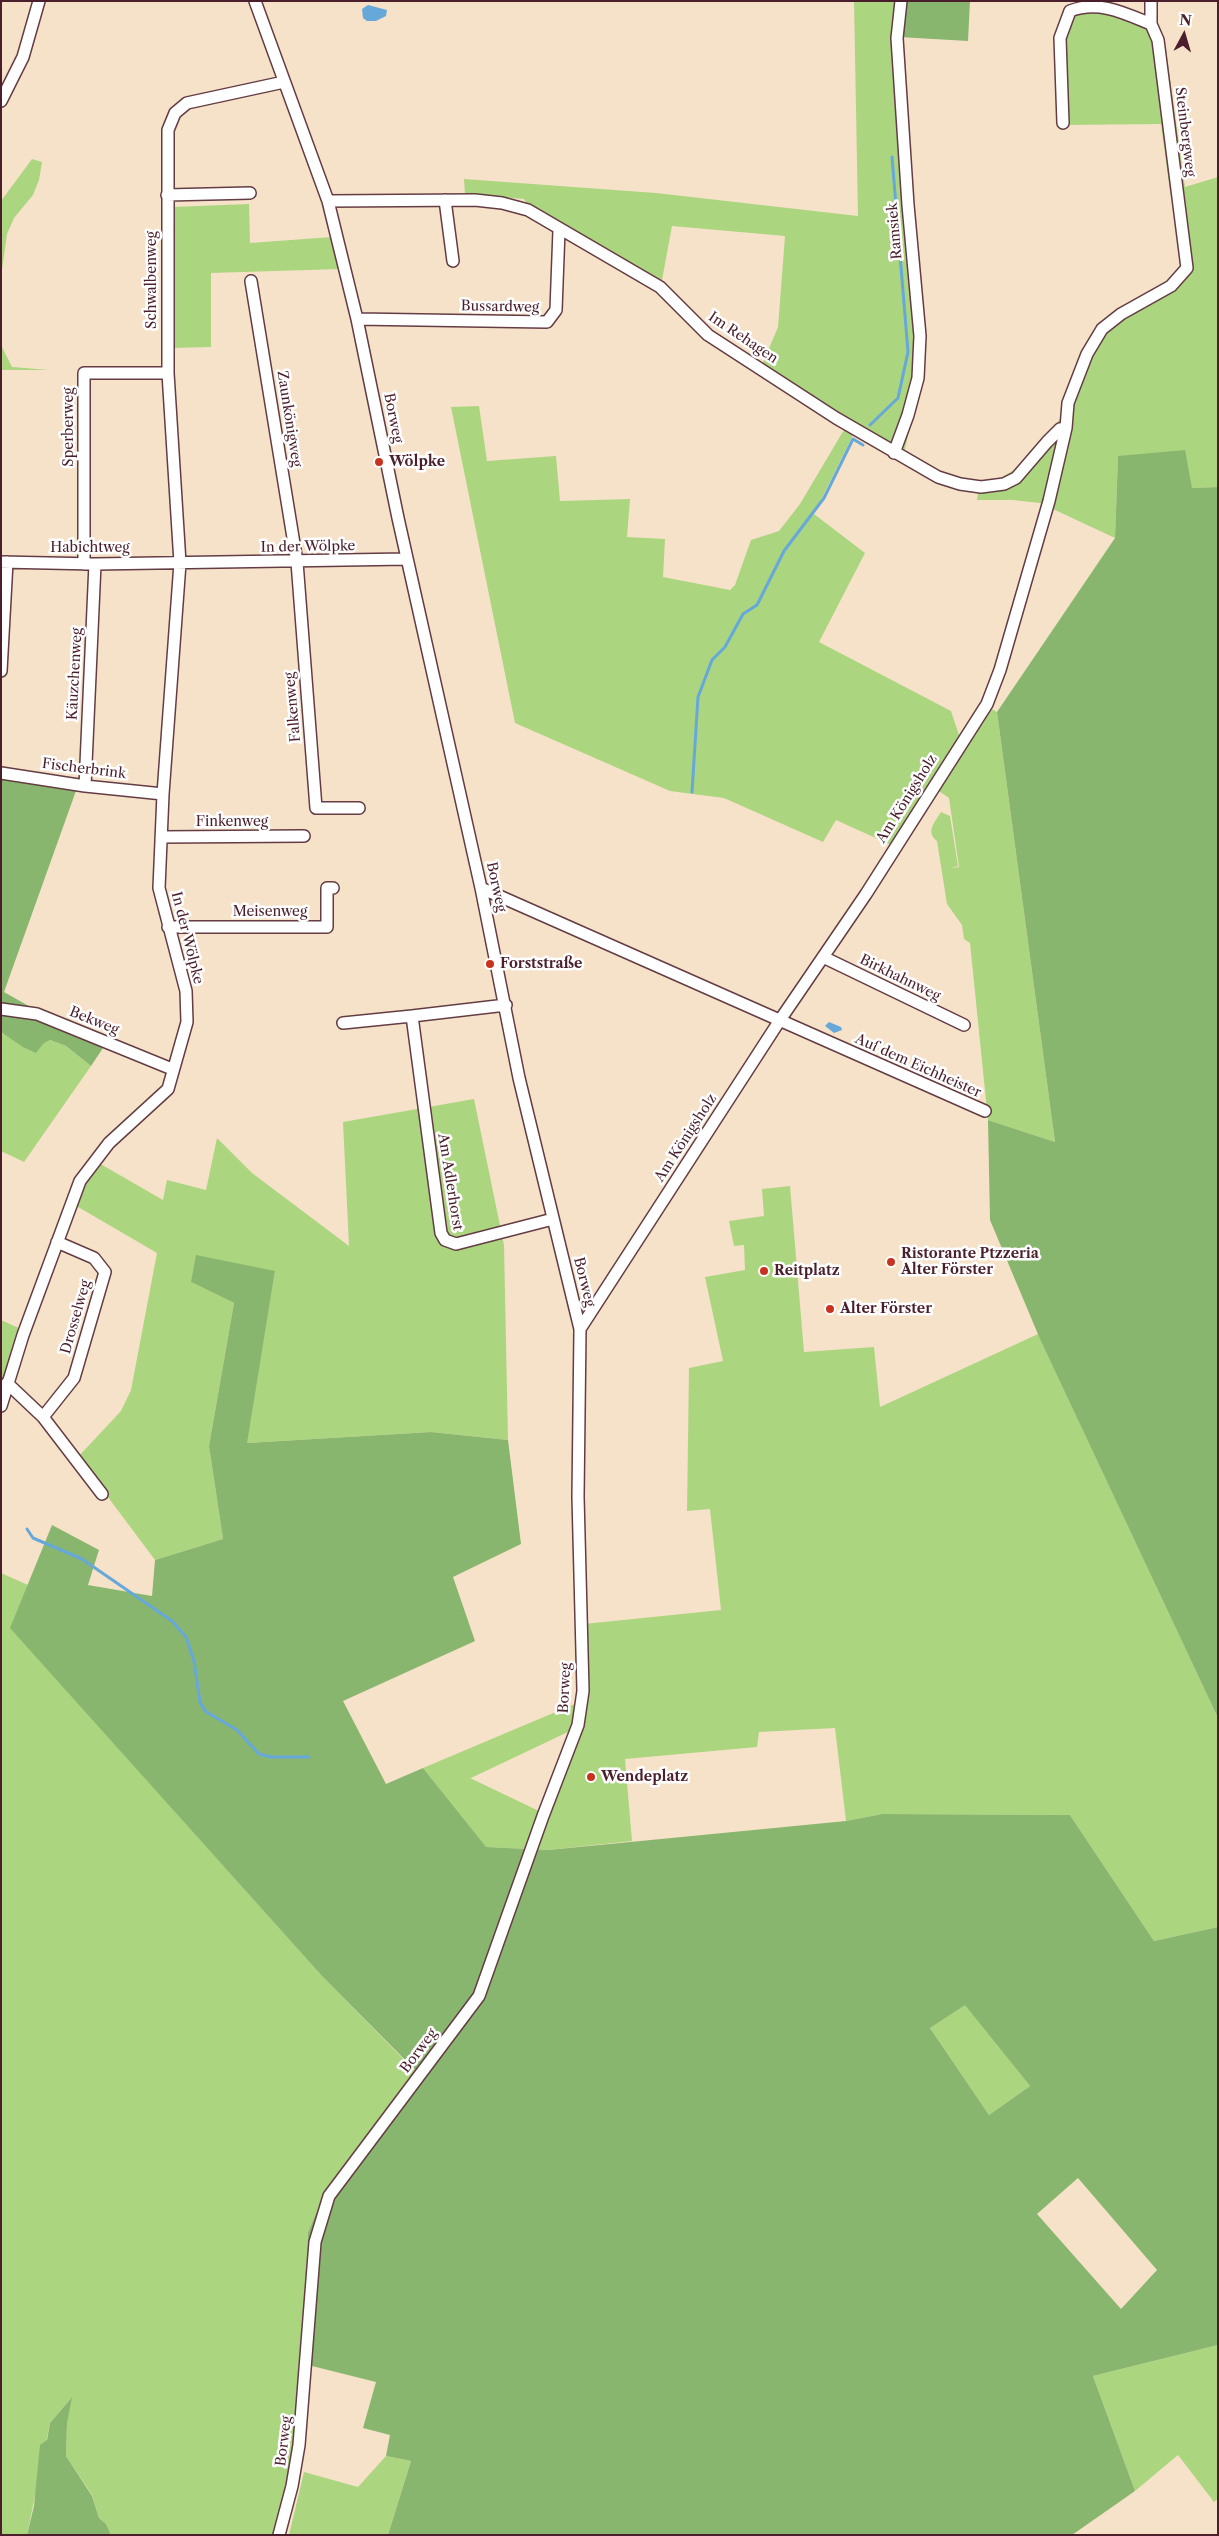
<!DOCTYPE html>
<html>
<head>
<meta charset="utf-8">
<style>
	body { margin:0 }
	#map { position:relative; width:1219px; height:2536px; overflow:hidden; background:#f6e2c9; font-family:"Libre Caslon Text",serif }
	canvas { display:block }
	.frame { position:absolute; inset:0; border:2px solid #4a1f2b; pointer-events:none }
	.north { position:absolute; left:1159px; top:10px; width:50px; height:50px; -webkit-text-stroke:4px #fff; paint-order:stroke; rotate:6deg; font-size:14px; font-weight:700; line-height:20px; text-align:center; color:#4a1f2b }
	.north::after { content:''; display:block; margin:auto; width:18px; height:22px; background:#4a1f2b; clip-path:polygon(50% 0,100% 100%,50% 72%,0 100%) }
</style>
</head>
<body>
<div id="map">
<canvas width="1219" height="2536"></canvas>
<div class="frame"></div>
<div class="north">N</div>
</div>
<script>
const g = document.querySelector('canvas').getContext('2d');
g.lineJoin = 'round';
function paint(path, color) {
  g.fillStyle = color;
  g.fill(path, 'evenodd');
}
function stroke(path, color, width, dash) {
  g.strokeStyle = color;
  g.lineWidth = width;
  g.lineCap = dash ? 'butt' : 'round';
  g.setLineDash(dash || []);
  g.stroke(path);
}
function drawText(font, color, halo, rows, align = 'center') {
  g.font = font + ' "Libre Caslon Text",serif';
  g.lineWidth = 5;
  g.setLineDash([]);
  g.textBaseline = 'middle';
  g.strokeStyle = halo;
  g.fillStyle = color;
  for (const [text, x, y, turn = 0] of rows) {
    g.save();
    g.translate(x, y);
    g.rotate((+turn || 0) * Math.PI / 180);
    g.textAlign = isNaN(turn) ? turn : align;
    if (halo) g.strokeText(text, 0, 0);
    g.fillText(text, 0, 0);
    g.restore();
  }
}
paint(new Path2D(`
	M854 1H904L899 37 921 378 903 458 857 427 814 514 865 553 819 642 951 711 960 738 981 703 997 712 1055 1142 988 1120 970 943 964 939 962 925 947 904 937 841C925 832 935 822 941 812L950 816 958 866 951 868 959 867 949 798 930 785 891 845 836 820 823 842 724 798 670 791 515 723 451 407 479 406 487 461 556 456 560 501 630 499 627 537 665 539 663 577 730 590 735 585 751 540 779 531 800 504 848 423 762 365 778 327 785 236 672 226 660 291 529 207 524 199 465 194 464 179 656 193 858 216Z
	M1144 1H1157V22L1166 50 1185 187 1218 177V487L1192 488 1118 456 1115 538 1040 503 1013 500H977L979 485 995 481 1014 470 1062 417 1101 326 1169 285 1185 266 1170 191 1161 124 1065 125 1062 38 1072 12 1099 6 1145 26Z
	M32 159 42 162 39 180 33 195 14 218 7 234 1 277V201Z
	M249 204 250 243 332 237 340 269 211 273V347L174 348 172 207Z
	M1 345 12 367 49 370H1Z
	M1 1033 43 1044 50 1040 66 1046 91 1066 24 1162 1 1151Z
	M474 1099 504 1245 508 1440 431 1432 246 1443 275 1271 191 1282 234 1303 209 1446 223 1539 155 1560 78 1457 121 1411 131 1390 157 1253 73 1204 97 1162 163 1200 167 1180 206 1190 217 1138 252 1173 349 1246 343 1122Z
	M790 1186 804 1352 874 1347 880 1407 1038 1334 1218 1718V1927L1154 1941 1070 1815 882 1814 846 1821 835 1728 759 1732 757 1747 625 1759 632 1841 548 1850 485 1847 423 1768 584 1700V1624L721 1610 710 1509 687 1511 689 1368 723 1361 705 1277 745 1270 744 1245 734 1246 729 1221 764 1216 762 1189ZM570 1731 541 1812 470 1778H471Z
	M1 1320 21 1329 1 1389Z
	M1 1573 28 1585 11 1628 322 1976 415 2071 326 2191 308 2232 304 2364 297 2446 276 2535H111L106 2524 99 2518 92 2495 66 2456 67 2424 71 2398 50 2423 27 2535H1Z
	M965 2004 1030 2086 989 2115 930 2028Z
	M1218 2345V2499L1214 2502 1178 2455 1135 2491 1093 2376Z
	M386 2456 411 2461 388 2535H289L304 2472 358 2487Z`), '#acd580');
paint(new Path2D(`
	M904 1H970L968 41 899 37Z
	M1185 450 1192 488 1218 487V1718L1040 1339 990 1220 988 1120 1055 1142 997 712 1115 538 1118 456Z
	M1 775 77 788 4 992 103 1048 91 1066 66 1046 50 1040 43 1044 36 1053 23 1047 1 1032Z
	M196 1255 275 1271 247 1443 431 1432 508 1440 521 1544 453 1577 475 1641 343 1701 386 1784 423 1768 486 1847 548 1850 846 1821 882 1814 1070 1815 1154 1941 1218 1927V2345L1093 2376 1135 2491 1072 2535H388L411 2461 386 2456 390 2435 363 2428 376 2382 304 2364 308 2232 326 2191 415 2070 322 1976 10 1628 52 1525 99 1550 88 1585 152 1596 155 1560 223 1539 209 1446 234 1303 191 1282ZM965 2005 1030 2086 989 2115 930 2028ZM1078 2178 1157 2270 1121 2309 1037 2214Z
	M72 2397 67 2424 66 2456 92 2496 99 2518 106 2524 111 2535H27L34 2506 40 2445 47 2440 50 2423Z`), '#89b66e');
paint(new Path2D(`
	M368 5 387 10 386 16 376 21H367L363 18 362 9Z
	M829 1022 841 1027 842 1030 834 1033 825 1026Z`), '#66a8da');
stroke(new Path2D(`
	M870 425 898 398 908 352 892 157
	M692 792 698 697 712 660 725 647 743 614 757 605 784 551 824 498 853 439 863 445
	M27 1529 33 1538 82 1559 172 1621 186 1637 194 1661 200 1702 205 1711 237 1730 259 1754 271 1757H309`), '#66a8da', 3);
const minor = new Path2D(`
	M255 1 328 201 357 319 398 518 481 888 519 1078 580 1329 578 1497 583 1691 578 1725 543 1816 479 1996 329 2196 315 2242 299 2445 292 2486 279 2535
	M1 101 23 57 39 1
	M1063 123 1060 38 1070 11C1099 0 1124 13 1151 24
	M167 195 250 193
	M445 200 453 261
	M328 201 475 200 502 203 528 210 660 287 708 335 836 418 938 477 960 484 981 487 1004 484 1016 478 1047 442 1060 429 1066 428
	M251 281 297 562 316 808H359
	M357 319 547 322 556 310 559 230
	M894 453 908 415 918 378 920 336 908 205 897 38 901 1
	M1 562 95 564 407 559
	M84 564V373H168
	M1 671 7 562
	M1 773 85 786 163 794
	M85 786 95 564
	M161 837 304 836
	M481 888 985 1111
	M168 927H327V888H333
	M823 957 964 1025
	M506 1005 412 1016 441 1233 445 1240 456 1244 553 1219
	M1 1009 37 1014 172 1069
	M343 1023 412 1016
	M580 1329 780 1020 866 894 987 704 1000 670 1049 501 1066 428 1068 403 1087 354 1102 329 1121 314 1171 286 1187 268 1158 40 1151 24V1
	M7 1383 43 1417 102 1494
	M1 1406 23 1335 80 1181 109 1143 168 1089 187 1022 186 991 159 888 163 794 180 563 168 373V130L175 113 187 103 284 82
	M43 1417 74 1378 105 1272 94 1258 57 1242`);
stroke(minor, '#643c43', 14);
stroke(minor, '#fff', 11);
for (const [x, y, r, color] of [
	[379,462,5,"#c8321e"],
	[490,964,5,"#c8321e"],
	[891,1262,5,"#c8321e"],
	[764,1271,5,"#c8321e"],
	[830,1309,5,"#c8321e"],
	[591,1777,5,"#c8321e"]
]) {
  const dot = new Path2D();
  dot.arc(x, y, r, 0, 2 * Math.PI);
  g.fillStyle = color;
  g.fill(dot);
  stroke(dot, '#fff', 2);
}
drawText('14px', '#4a1f2b', '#fff', [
	["Steinbergweg",1185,132,83],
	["Ramsiek",895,231,-95],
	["Schwalbenweg",152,280,-90],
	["Bussardweg",500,307,1],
	["Im Rehagen",743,338,34],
	["Borweg",393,418,79],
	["Zaunkönigweg",289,419,81],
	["Sperberweg",69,427,-90],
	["In der Wölpke",308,547,-1],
	["Habichtweg",90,548],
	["Käuzchenweg",75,674,-87],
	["Falkenweg",293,707,-95],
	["Fischerbrink",84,769,7],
	["Am Königsholz",907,799,-58],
	["Finkenweg",232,822],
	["Borweg",496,887,78],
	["Meisenweg",270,912],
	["In der Wölpke",187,938,76],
	["Birkhahnweg",900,978,26],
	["Bekweg",94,1021,22],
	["Auf dem Eichheister",918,1066,24],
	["Am Königsholz",686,1138,-57],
	["Am Adlerhorst",450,1182,81],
	["Borweg",584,1282,76],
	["Drosselweg",76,1317,-74],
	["Borweg",565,1688,-87],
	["Borweg",419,2051,-53],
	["Borweg",284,2441,-83]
]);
drawText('bold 14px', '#4a1f2b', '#fff', [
	["Wölpke",389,462],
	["Forststraße",500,964],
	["Ristorante Ptzzeria",901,1254],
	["Alter Förster",901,1270],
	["Reitplatz",774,1271],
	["Alter Förster",840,1309],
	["Wendeplatz",601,1777]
], 'left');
</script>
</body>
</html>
